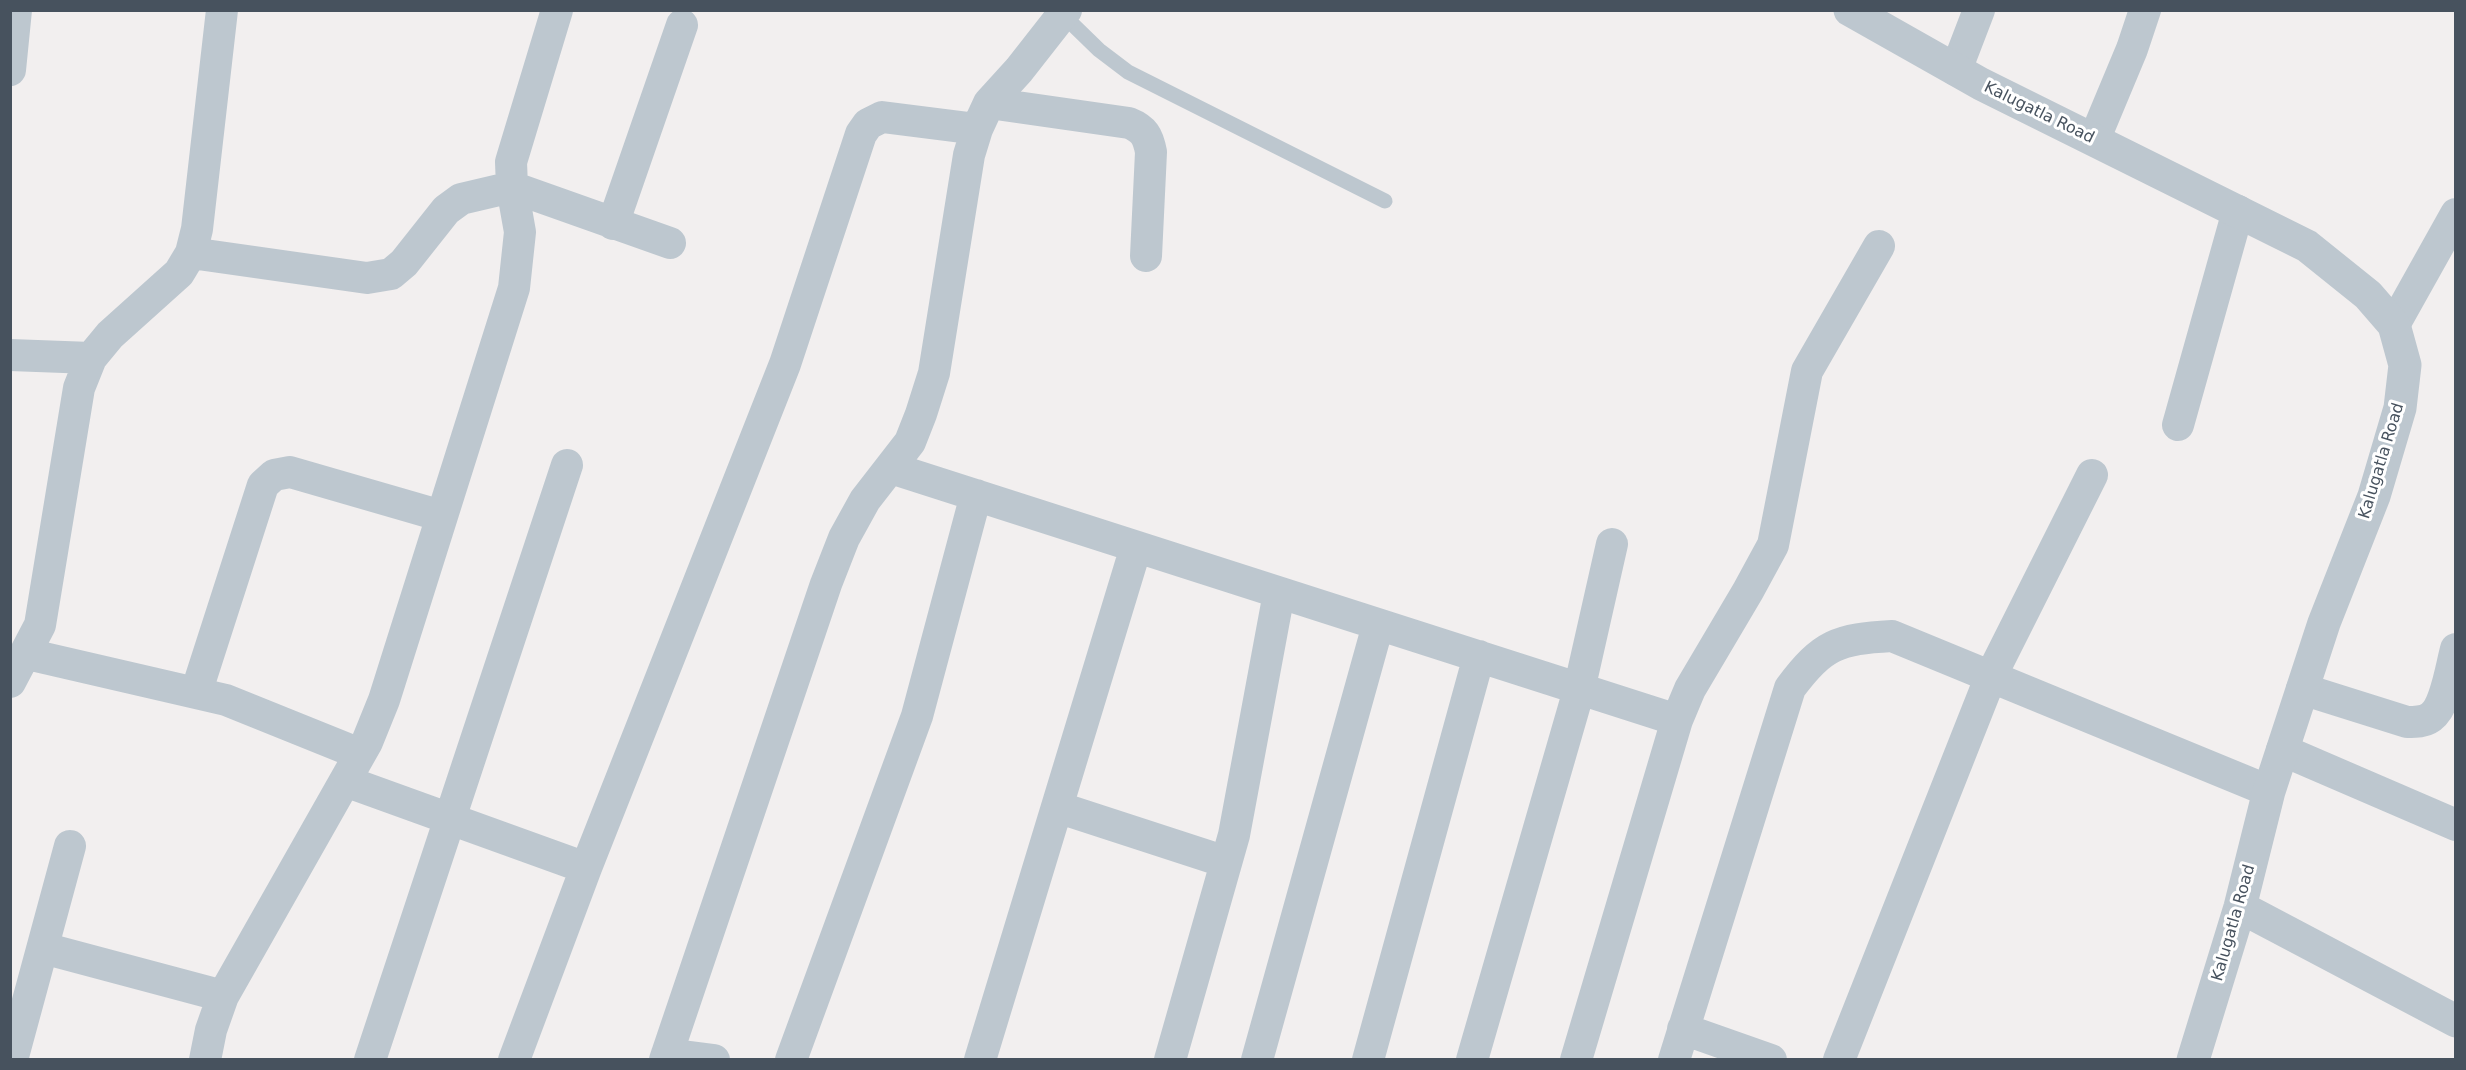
<!DOCTYPE html>
<html>
<head>
<meta charset="utf-8">
<style>
	body { margin:0 }
	#map { position:relative; width:2466px; height:1070px; overflow:hidden; background:#f2efef; font-family:"DejaVu Sans",sans-serif }
	canvas { display:block }
	.frame { position:absolute; inset:0; border:12px solid #47525e; pointer-events:none }
</style>
</head>
<body>
<div id="map">
<canvas width="2466" height="1070"></canvas>
<div class="frame"></div>
</div>
<script>
const g = document.querySelector('canvas').getContext('2d');
g.lineJoin = 'round';
function stroke(path, color, width, dash) {
  g.strokeStyle = color;
  g.lineWidth = width;
  g.lineCap = dash ? 'butt' : 'round';
  g.setLineDash(dash || []);
  g.stroke(path);
}
function drawText(font, color, halo, rows, align = 'center') {
  g.font = font + ' "DejaVu Sans",sans-serif';
  g.lineWidth = 6;
  g.setLineDash([]);
  g.textBaseline = 'middle';
  g.strokeStyle = halo;
  g.fillStyle = color;
  for (const [text, x, y, turn = 0] of rows) {
    g.save();
    g.translate(x, y);
    g.rotate((+turn || 0) * Math.PI / 180);
    g.textAlign = isNaN(turn) ? turn : align;
    if (halo) g.strokeText(text, 0, 0);
    g.fillText(text, 0, 0);
    g.restore();
  }
}
stroke(new Path2D(`
	M1063 15 1099 50 1128 72 1385 201`), '#bdc7cf', 15);
stroke(new Path2D(`
	M10 70 16 10
	M1956 70 1979 10
	M989 103 1129 123C1144 129 1148 136 1151 152L1146 256
	M2094 140 2132 49 2145 10
	M613 224 682 25
	M191 253 367 278 391 274 404 263 446 210 461 199 512 187 670 243
	M2394 325 2456 214
	M10 355 91 358
	M2178 425 2238 211
	M891 468 1677 720
	M27 654 226 700 360 754
	M10 682 40 625 79 388 91 358 110 335 179 273 191 253 197 229 222 10
	M2302 689 2407 722C2416 722 2424 722 2431 717 2446 706 2451 667 2456 649
	M196 693 263 485 274 475 290 472 442 516
	M2282 750 2456 825
	M345 781 586 868
	M1057 807 1226 862
	M43 948 223 996
	M1683 1029 1771 1060
	M667 1054 714 1060
	M12 1060 70 846
	M205 1060 211 1030 223 996 367 742 384 700 514 288 520 232 512 187 511 162 557 10
	M370 1060 567 465
	M514 1060 586 868 785 364 861 134 868 124 882 117 977 129
	M665 1060 826 584 844 538 865 500 910 442 921 414 934 373 969 155 977 129 989 103 1019 70 1066 10
	M791 1060 917 716 976 495
	M980 1060 1136 547
	M1170 1060 1234 835 1279 593
	M1257 1060 1378 625
	M1368 1060 1479 656
	M1472 1060 1579 690 1612 544
	M1576 1060 1677 720 1690 689 1748 591 1773 545 1807 371 1879 246
	M1674 1060 1790 688C1823 644 1838 639 1892 636L2269 791
	M1839 1060 1991 676 2092 475`), '#bdc7cf', 32);
stroke(new Path2D(`
	M1850 10 1981 84 2307 246 2368 295 2394 325 2405 365 2400 408 2374 496 2324 623 2269 791 2240 907 2193 1060
	M2240 907 2456 1021`), '#bdc7cf', 33);
drawText('16px', '#47525e', '#fff', [
	["Kalugatla Road",2039,113,26],
	["Kalugatla Road",2382,461,-73],
	["Kalugatla Road",2234,923,-74]
]);
</script>
</body>
</html>
